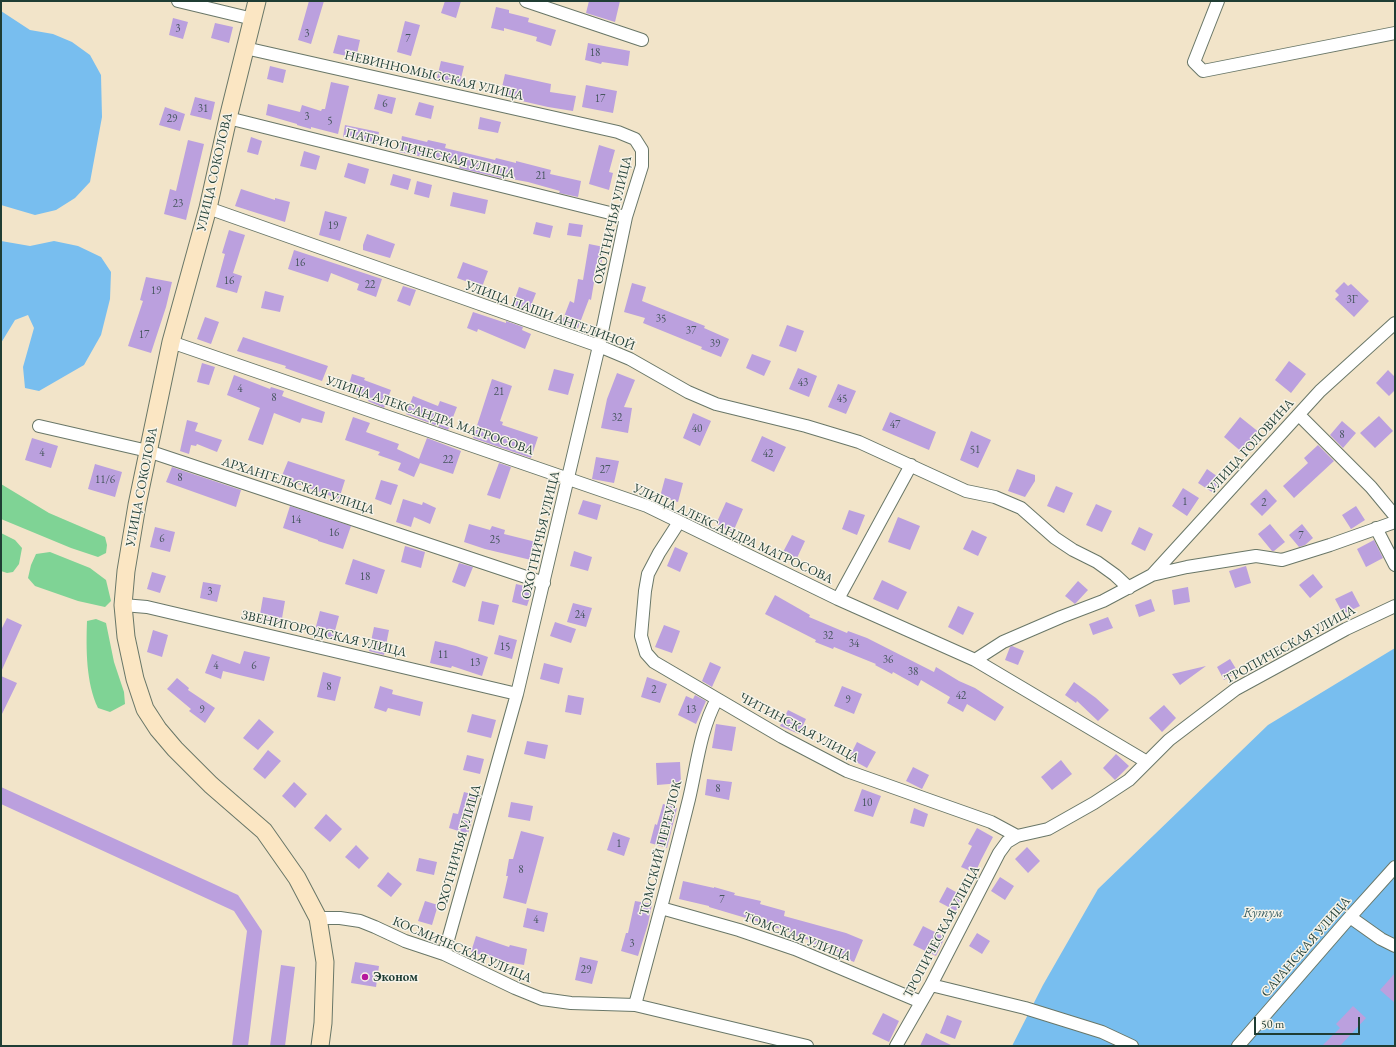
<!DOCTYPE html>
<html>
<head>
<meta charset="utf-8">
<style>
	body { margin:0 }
	#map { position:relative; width:1396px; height:1047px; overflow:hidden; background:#f2e4c9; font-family:"EB Garamond",serif }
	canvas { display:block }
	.frame { position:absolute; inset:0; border:2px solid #1f3d34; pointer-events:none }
	.scale { position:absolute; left:1254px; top:1017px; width:106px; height:18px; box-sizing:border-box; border:2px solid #1f3d34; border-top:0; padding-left:5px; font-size:12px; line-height:14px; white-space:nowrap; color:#1f3d34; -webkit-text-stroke:3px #f7f3e8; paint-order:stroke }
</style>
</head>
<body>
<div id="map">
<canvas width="1396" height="1047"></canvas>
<div class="frame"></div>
<div class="scale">50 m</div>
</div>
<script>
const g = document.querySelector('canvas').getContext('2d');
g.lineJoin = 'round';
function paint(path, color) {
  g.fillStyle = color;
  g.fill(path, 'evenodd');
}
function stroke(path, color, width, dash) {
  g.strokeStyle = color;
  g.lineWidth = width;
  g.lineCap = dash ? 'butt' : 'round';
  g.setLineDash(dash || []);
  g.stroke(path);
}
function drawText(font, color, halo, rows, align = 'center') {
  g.font = font + ' "EB Garamond",serif';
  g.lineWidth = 3;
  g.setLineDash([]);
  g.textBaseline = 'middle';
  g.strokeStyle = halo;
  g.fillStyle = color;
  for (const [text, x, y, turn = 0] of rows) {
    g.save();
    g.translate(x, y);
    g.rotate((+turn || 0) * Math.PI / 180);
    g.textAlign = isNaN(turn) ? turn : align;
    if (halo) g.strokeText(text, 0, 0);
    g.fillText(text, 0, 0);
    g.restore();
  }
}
paint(new Path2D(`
	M1 484 49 513 105 537 107 545 106 553 98 557 71 548 1 519Z
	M1 533 15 540 22 548 19 564 13 572 7 573 1 571Z
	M50 552 90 568 106 580 111 601 105 607 78 601 35 586 28 578 31 565 36 554Z
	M96 619 106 623 114 662 124 692 125 704 110 712 98 708C86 683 86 649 87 621Z`), '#7fd395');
paint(new Path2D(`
	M1 11 30 30 53 34 72 42 90 55 101 75 102 117 90 182 75 198 56 210 35 215 1 205Z
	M1 241 30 246 54 241 78 246 101 257 111 272 110 299 101 335 84 365 39 391 25 388 23 367 34 328 28 315 15 320 1 343Z
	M1395 648V1046H1012L1043 985 1098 889 1268 725Z`), '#78beef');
paint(new Path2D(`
	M309 1H324L311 44 298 40Z
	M445 1H461L456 18 441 13Z
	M589 1H620L615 22 586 13Z
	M496 7 509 10V13L529 18 528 22 556 30 551 46 536 41 537 37 504 28V31L491 28Z
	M173 18 188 22 183 39 169 35Z
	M405 21 420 25 411 56 397 52Z
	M215 23 233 27 229 43 211 38Z
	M338 35 360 40 356 58 333 53Z
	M588 43 630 51 628 66 602 62 601 64 585 60Z
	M441 61 464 66 460 83 437 78Z
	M270 66 286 70 283 83 267 79Z
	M505 74 551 84 550 92 576 96 573 111 548 107 500 96Z
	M331 82 349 86 338 134 311 127V129L297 125V124L266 115 268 104 300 112 302 105 321 111 322 109H325Z
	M586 85 617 91 613 113 582 107Z
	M378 94 396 98 392 114 374 109Z
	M195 97 215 102 211 120 190 115Z
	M419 102 434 106 431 119 415 115Z
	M165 107 185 114 180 131 159 125Z
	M480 117 501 122 498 133 478 129Z
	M345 125 379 132 377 144 343 137Z
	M402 136 427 142 428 140 446 144 445 148 495 160 496 158 516 163V161L551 170 550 174 581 181 578 197 559 193 560 191 528 182 506 178 505 179 459 168 460 165 399 152Z
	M251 137 262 141 258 155 247 152Z
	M188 140 204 144 186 220 164 214 170 189 176 191Z
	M599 145 615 150 609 172 613 173 609 190 589 184Z
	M304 151 320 156 316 170 300 166Z
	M348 163 369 169 365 184 344 177Z
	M393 174 411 179 408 190 390 185Z
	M417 181 432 185 429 198 414 194Z
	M241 189 275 200V198L290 202 285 222 235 206Z
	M453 192 488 200 485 214 450 206Z
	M325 211 347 217 340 241 319 235Z
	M536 222 553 226 550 238 533 234Z
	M569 223 583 225 581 237 567 235Z
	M229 230 245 235 233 273 242 276 237 293 216 287 225 254 222 253Z
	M367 234 395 244 390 258 363 250V245Z
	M589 244 604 247 601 266 597 265 591 300 589 299 578 328 562 322 570 301 574 303 578 279 583 280Z
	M294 250 382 279 376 297 357 290 359 284 331 273 328 282 288 269Z
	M463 262 488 271 482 287 457 278Z
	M146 277 172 282 166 307 151 353 128 346 143 301 140 300Z
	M1344 282 1348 286 1351 284 1369 301 1354 317 1335 299 1339 295 1335 291Z
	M632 283 646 287 642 301 705 326 704 328 729 339 721 357 701 349 702 347 643 323 645 318 624 312Z
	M403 286 416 290 410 306 397 301Z
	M519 287 536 293 528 313 512 307Z
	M265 291 284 296 280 312 261 308Z
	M473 312 506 323V321L523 327 522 330 531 334 525 349 478 329 477 332 467 328Z
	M205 317 219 322 211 344 197 339Z
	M787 325 804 331 796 352 779 346Z
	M243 337 328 366 322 381 285 368 286 366 237 351Z
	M752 354 771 361 764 376 746 368Z
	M1289 361 1306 374 1291 393 1275 380Z
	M202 363 215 367 209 385 197 382Z
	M798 368 817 376 809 397 789 389Z
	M554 369 574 374 568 395 548 390Z
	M1388 370 1395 377V390L1389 396 1376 383Z
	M617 373 635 380 624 407 632 408 628 433 601 428 607 399Z
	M352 374 365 378 364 380 391 390 384 408 368 401 369 398 347 391Z
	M234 375 270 389 271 387 284 391 282 396 325 412 322 423 302 418 300 423 274 413 263 445 248 440 260 408 227 395Z
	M492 379 512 386 500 421 503 422 502 425 538 437 531 458 473 438Z
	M838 384 856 391 846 414 828 407Z
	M413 396 438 406 440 401 457 407 448 430 406 414Z
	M890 412 936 432 929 450 882 430Z
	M693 413 711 421 700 446 683 438Z
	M1379 416 1393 431 1375 448 1360 433Z
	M353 417 370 423 366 432 399 444 397 449 419 459 427 438 461 451 453 474 420 463 414 477 398 470 401 463 378 455 380 452 345 440Z
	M1240 417 1260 433 1243 453 1224 437Z
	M187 420 198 423 195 431 222 440 217 452 197 444 196 446 191 445 189 454 180 451Z
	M1342 421 1356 433 1343 448 1330 435Z
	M971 431 991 440 978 468 960 460Z
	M762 436 786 447 774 472 751 461Z
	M32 438 58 446 51 468 25 460Z
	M1318 445 1334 461 1294 498 1283 486 1308 463 1304 458Z
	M596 457 619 461 614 483 592 479Z
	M288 461 345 480 339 499 281 478Z
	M499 463 511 467 500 499 487 495Z
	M95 464 122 472 115 497 88 489Z
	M172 467 241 490 236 507 166 482Z
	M1017 469 1035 475V481L1025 497 1008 491Z
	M1207 469 1221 479 1212 492 1198 483Z
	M665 478 683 483 678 502 660 497Z
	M381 480 398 485 391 505 375 499Z
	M1056 486 1073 493 1064 513 1047 506Z
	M1183 488 1199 498 1187 516 1172 506Z
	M1266 489 1277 501 1262 516 1250 504Z
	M403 499 422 505 423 502 436 508 430 524 414 517 411 527 396 522Z
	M583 500 601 505 597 520 578 514Z
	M726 502 743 509 733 532 716 524Z
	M1096 504 1112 511 1102 532 1086 525Z
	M290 506 351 526 343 549 318 541V540L283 528Z
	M1356 506 1365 520 1351 529 1342 515Z
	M849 510 865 515 857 535 842 529Z
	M898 517 920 526 910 550 888 542Z
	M469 524 490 530 492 526 505 530 504 534 536 542 531 560 485 549 464 542Z
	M1270 524 1285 542 1274 551H1272L1258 534Z
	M1302 524 1313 538 1305 545 1299 547 1289 535Z
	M155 527 175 532 170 552 150 547Z
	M1139 527 1153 534 1145 551 1131 544Z
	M972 530 987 537 978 556 963 549Z
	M792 535 805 541 797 558 783 552Z
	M1374 540 1383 558 1366 567 1357 549Z
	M405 546 425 552 421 568 401 562Z
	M675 547 688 553 680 572 667 566Z
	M574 551 592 557 588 571 570 566Z
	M353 559 385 570 377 594 345 584Z
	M459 563 473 567 465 587 452 582Z
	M1246 566 1251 583 1235 588 1229 571Z
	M152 572 166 576 160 593 147 589Z
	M1313 574 1323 587 1310 598 1299 585Z
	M882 580 907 592 898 610 873 599Z
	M1078 581 1088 590 1075 604 1065 596Z
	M203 582 221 585 217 602 200 598Z
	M516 584 533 588 527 606 512 602Z
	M1188 587 1190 602 1174 605 1172 590Z
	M1352 591 1360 606 1343 614 1335 599Z
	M775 595 810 615 809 617 847 633 848 631 867 638 934 672 936 667 959 681 975 688 1004 707 995 721 967 704 963 712 947 703 950 697 921 680 918 686 893 672 892 674 875 665 876 664 834 647 833 649 815 642 816 640 765 614Z
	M263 597 285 601 281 624 259 620Z
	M1151 599 1155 611 1139 617 1135 605Z
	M482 601 499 605 494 625 478 621Z
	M573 603 592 608 586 627 567 622Z
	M958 606 974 613 963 635 948 627Z
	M320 611 339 616 333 638 314 634Z
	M1108 617 1113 628 1093 635 1089 624Z
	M7 618 22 625 1 672V630Z
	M555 622 576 629 571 643 550 636Z
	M664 625 680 631 672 653 655 647Z
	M374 627 389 630 384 655 369 651Z
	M153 630 168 635 162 657 147 652Z
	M499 635 517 640 512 659 494 654Z
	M435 641 456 646 488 657 482 676 452 666 451 668 430 663Z
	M1012 646 1024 651 1018 665 1005 660 1010 647Z
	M244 651 270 657 264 681 223 671 221 679 205 673 212 654 240 664Z
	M1230 659 1238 672 1224 680 1217 667Z
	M710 662 721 667 712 687 702 681Z
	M544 663 563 668 559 684 540 679Z
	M1206 666 1180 685 1172 674Z
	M323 672 341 677 335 701 317 697Z
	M1 676 17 683 1 716Z
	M647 677 667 684 660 703 641 697Z
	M177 678 189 688 188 690 215 708 205 723 189 711 191 709 167 689Z
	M1074 682 1096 698 1109 710 1098 721 1077 701 1076 703 1065 695Z
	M380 686 393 690 392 694 423 702 420 716 388 708 386 712 374 708Z
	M842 686 862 694 854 714 834 706Z
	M568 695 584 698 581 715 565 712Z
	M695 695 706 701 696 724 678 715 686 696 693 699Z
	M1164 705 1176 718 1162 732 1149 718Z
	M788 710 806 719 799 734 780 726Z
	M472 714 496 720 491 738 467 732Z
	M259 719 274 732 258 750 243 738Z
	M716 724 736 727 732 751 712 748Z
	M527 741 548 745 545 759 524 754Z
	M857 742 876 752 867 768 849 758Z
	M268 750 281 761 265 779 253 769Z
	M1116 754 1129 766 1115 780 1103 768Z
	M467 755 484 759 480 774 463 770Z
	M1061 760 1072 774 1052 790 1041 777Z
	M680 762 681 783 657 785 656 763Z
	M913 767 929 775 922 789 906 781Z
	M707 779 732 782 729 800 705 795Z
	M294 782 307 794 295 808 282 796Z
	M1 787 238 895 262 931 248 1046H232L247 931 234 911 1 804Z
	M862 789 881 796 873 817 854 811Z
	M464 792 479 796 468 834 449 828 453 813 458 814Z
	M511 802 533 806 530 821 508 817Z
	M663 804 677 808 667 848 650 843 655 824 657 825Z
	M914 808 928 814 924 827 910 823Z
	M326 814 342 829 330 842 314 828Z
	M977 828 993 837 981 860 975 873 961 867 972 846 968 844Z
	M521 831 544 837 526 904 503 898 508 876H506L509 859H513Z
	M613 832 630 838 624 856 607 850Z
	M356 845 369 858 359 869 345 857Z
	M1027 847 1040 861 1028 873 1015 859Z
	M419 858 437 862 434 875 416 871Z
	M388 872 402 884 391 897 377 886Z
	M1000 877 1014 886 1005 900 991 891Z
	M683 881 714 888V887L735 893 734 895 761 901 760 904 785 911 784 916 846 933 863 940 854 962 837 955 838 952 808 942 809 940 793 935 794 933 766 925V924L709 907V906L679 899Z
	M947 887 963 896 956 911 939 902Z
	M425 901 438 905 432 925 418 921Z
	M635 901 652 904 648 924 638 956 621 951 626 933H628Z
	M527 908 548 913 544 932 523 927Z
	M923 926 945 937 936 956 913 945Z
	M977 933 990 941 982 954 969 946Z
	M476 936 509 947 510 945 527 949 524 965 496 960 471 952Z
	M580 957 598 961 592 984 575 980Z
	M355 962 379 966 376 987 351 983Z
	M281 965 295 967 285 1046H270Z
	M1395 973V1003L1380 990Z
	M1353 1006 1366 1018 1340 1046H1322L1340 1028 1336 1024Z
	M883 1013 899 1021 889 1042 872 1034Z
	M947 1015 962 1021 955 1039 940 1033Z
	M926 1033 953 1046H920Z`), '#bba0de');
const street = new Path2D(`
	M178 1 253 19
	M526 1 642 40
	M1218 1 1194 62 1203 71 1395 33
	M245 48 618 132 635 139 642 150V166L626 217 599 346 517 694 444 954
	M228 118 626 217
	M208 208 599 346 630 359 688 392 716 404 806 426 859 442 966 491 995 497 1021 508 1055 538 1073 550 1097 562 1115 575 1129 588
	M171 342 647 506 838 599 975 660 1147 762
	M1299 415 1371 487 1395 516
	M39 426 148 451 544 583
	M679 522 659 553 648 574 645 591 641 636 646 653 654 662 782 737 847 771 991 822 1017 836
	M1376 528 1395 565
	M1152 575 1187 567 1256 556 1282 560 1330 545 1395 522
	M838 599 911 465
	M123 605 147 607 517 694
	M975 660 1003 642 1061 617 1103 601 1152 575 1320 391 1395 323
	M661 908 739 930 795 949 921 1002
	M1350 917 1381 939 1395 946
	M318 918H340L360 921 375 927 405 941 444 954 515 988 542 999 571 1003 635 1005 807 1046
	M931 985 1025 1008 1102 1032 1132 1046
	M635 1005C653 937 672 868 689 799 697 765 700 730 717 699
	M896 1046 931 985 999 853 1007 842 1017 836 1048 829 1094 803 1129 780 1169 740 1236 689 1346 629 1395 606
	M1238 1046 1350 917 1395 867`);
const secondary = new Path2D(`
	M257 1 228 118 208 208 171 342 137 505 126 571 123 605 126 637 135 679 145 709 158 729 175 749 211 785 264 831 297 878 318 918 325 962 323 1023 320 1046`);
stroke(street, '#697768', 14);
stroke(secondary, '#697768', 19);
stroke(street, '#fff', 12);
stroke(secondary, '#fbe6c3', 17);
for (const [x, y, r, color] of [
	[365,977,4,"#b5179e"]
]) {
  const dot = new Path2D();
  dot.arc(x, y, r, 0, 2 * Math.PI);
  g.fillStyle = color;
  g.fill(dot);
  stroke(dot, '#f7f3e8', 1.5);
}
drawText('11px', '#46565e', null, [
	["3",178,29],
	["3",307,34],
	["7",408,39],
	["18",595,53],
	["17",600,99],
	["6",385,104],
	["31",203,109],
	["3",307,117],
	["29",172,119],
	["5",330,121],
	["21",541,176],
	["23",178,204],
	["19",333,226],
	["16",300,263],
	["16",229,281],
	["22",370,285],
	["19",156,291],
	["3Г",1352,300],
	["35",661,319],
	["37",691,331],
	["17",144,335],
	["39",715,344],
	["43",803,383],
	["4",240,389],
	["21",499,392],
	["8",274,398],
	["45",842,399],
	["32",617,418],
	["47",895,425],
	["40",697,429],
	["8",1342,435],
	["51",975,450],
	["4",42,453],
	["42",768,454],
	["22",448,460],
	["27",605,470],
	["8",180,478],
	["11/6",105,480],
	["1",1185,502],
	["2",1264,503],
	["14",296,520],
	["16",334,533],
	["7",1301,536],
	["6",162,539],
	["25",495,540],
	["18",365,577],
	["3",210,592],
	["24",580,615],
	["32",828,636],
	["34",854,644],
	["15",505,647],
	["11",443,655],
	["36",888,660],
	["13",475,663],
	["4",216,666],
	["6",254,666],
	["38",913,672],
	["8",329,687],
	["2",654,690],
	["42",961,696],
	["9",848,700],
	["9",202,710],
	["13",691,710],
	["8",718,789],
	["10",867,803],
	["1",619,844],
	["8",521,870],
	["7",722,900],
	["4",536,920],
	["3",632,944],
	["29",586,970]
]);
drawText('13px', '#1f3d34', '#f7f3e8', [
	["НЕВИННОМЫССКАЯ УЛИЦА",434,76,13],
	["ПАТРИОТИЧЕСКАЯ УЛИЦА",430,154,14],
	["УЛИЦА СОКОЛОВА",215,172,-77],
	["ОХОТНИЧЬЯ УЛИЦА",613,220,-77],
	["УЛИЦА ПАШИ АНГЕЛИНОЙ",550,316,20],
	["УЛИЦА АЛЕКСАНДРА МАТРОСОВА",430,416,19],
	["УЛИЦА ГОЛОВИНА",1251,446,-48],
	["АРХАНГЕЛЬСКАЯ УЛИЦА",298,486,18],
	["УЛИЦА СОКОЛОВА",142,487,-79],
	["УЛИЦА АЛЕКСАНДРА МАТРОСОВА",733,534,25],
	["ОХОТНИЧЬЯ УЛИЦА",541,535,-77],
	["ЗВЕНИГОРОДСКАЯ УЛИЦА",324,634,13],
	["ТРОПИЧЕСКАЯ УЛИЦА",1290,645,-29],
	["ЧИТИНСКАЯ УЛИЦА",799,728,28],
	["ОХОТНИЧЬЯ УЛИЦА",459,848,-74],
	["ТОМСКИЙ ПЕРЕУЛОК",661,848,-76],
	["ТРОПИЧЕСКАЯ УЛИЦА",942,932,-62],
	["ТОМСКАЯ УЛИЦА",797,937,21],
	["САРАНСКАЯ УЛИЦА",1306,947,-49],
	["КОСМИЧЕСКАЯ УЛИЦА",462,950,23]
]);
drawText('bold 13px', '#1f3d34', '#f7f3e8', [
	["Эконом",373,977]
], 'left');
drawText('italic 14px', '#355d63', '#f7f3e8', [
	["Кутум",1263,913]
]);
</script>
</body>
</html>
